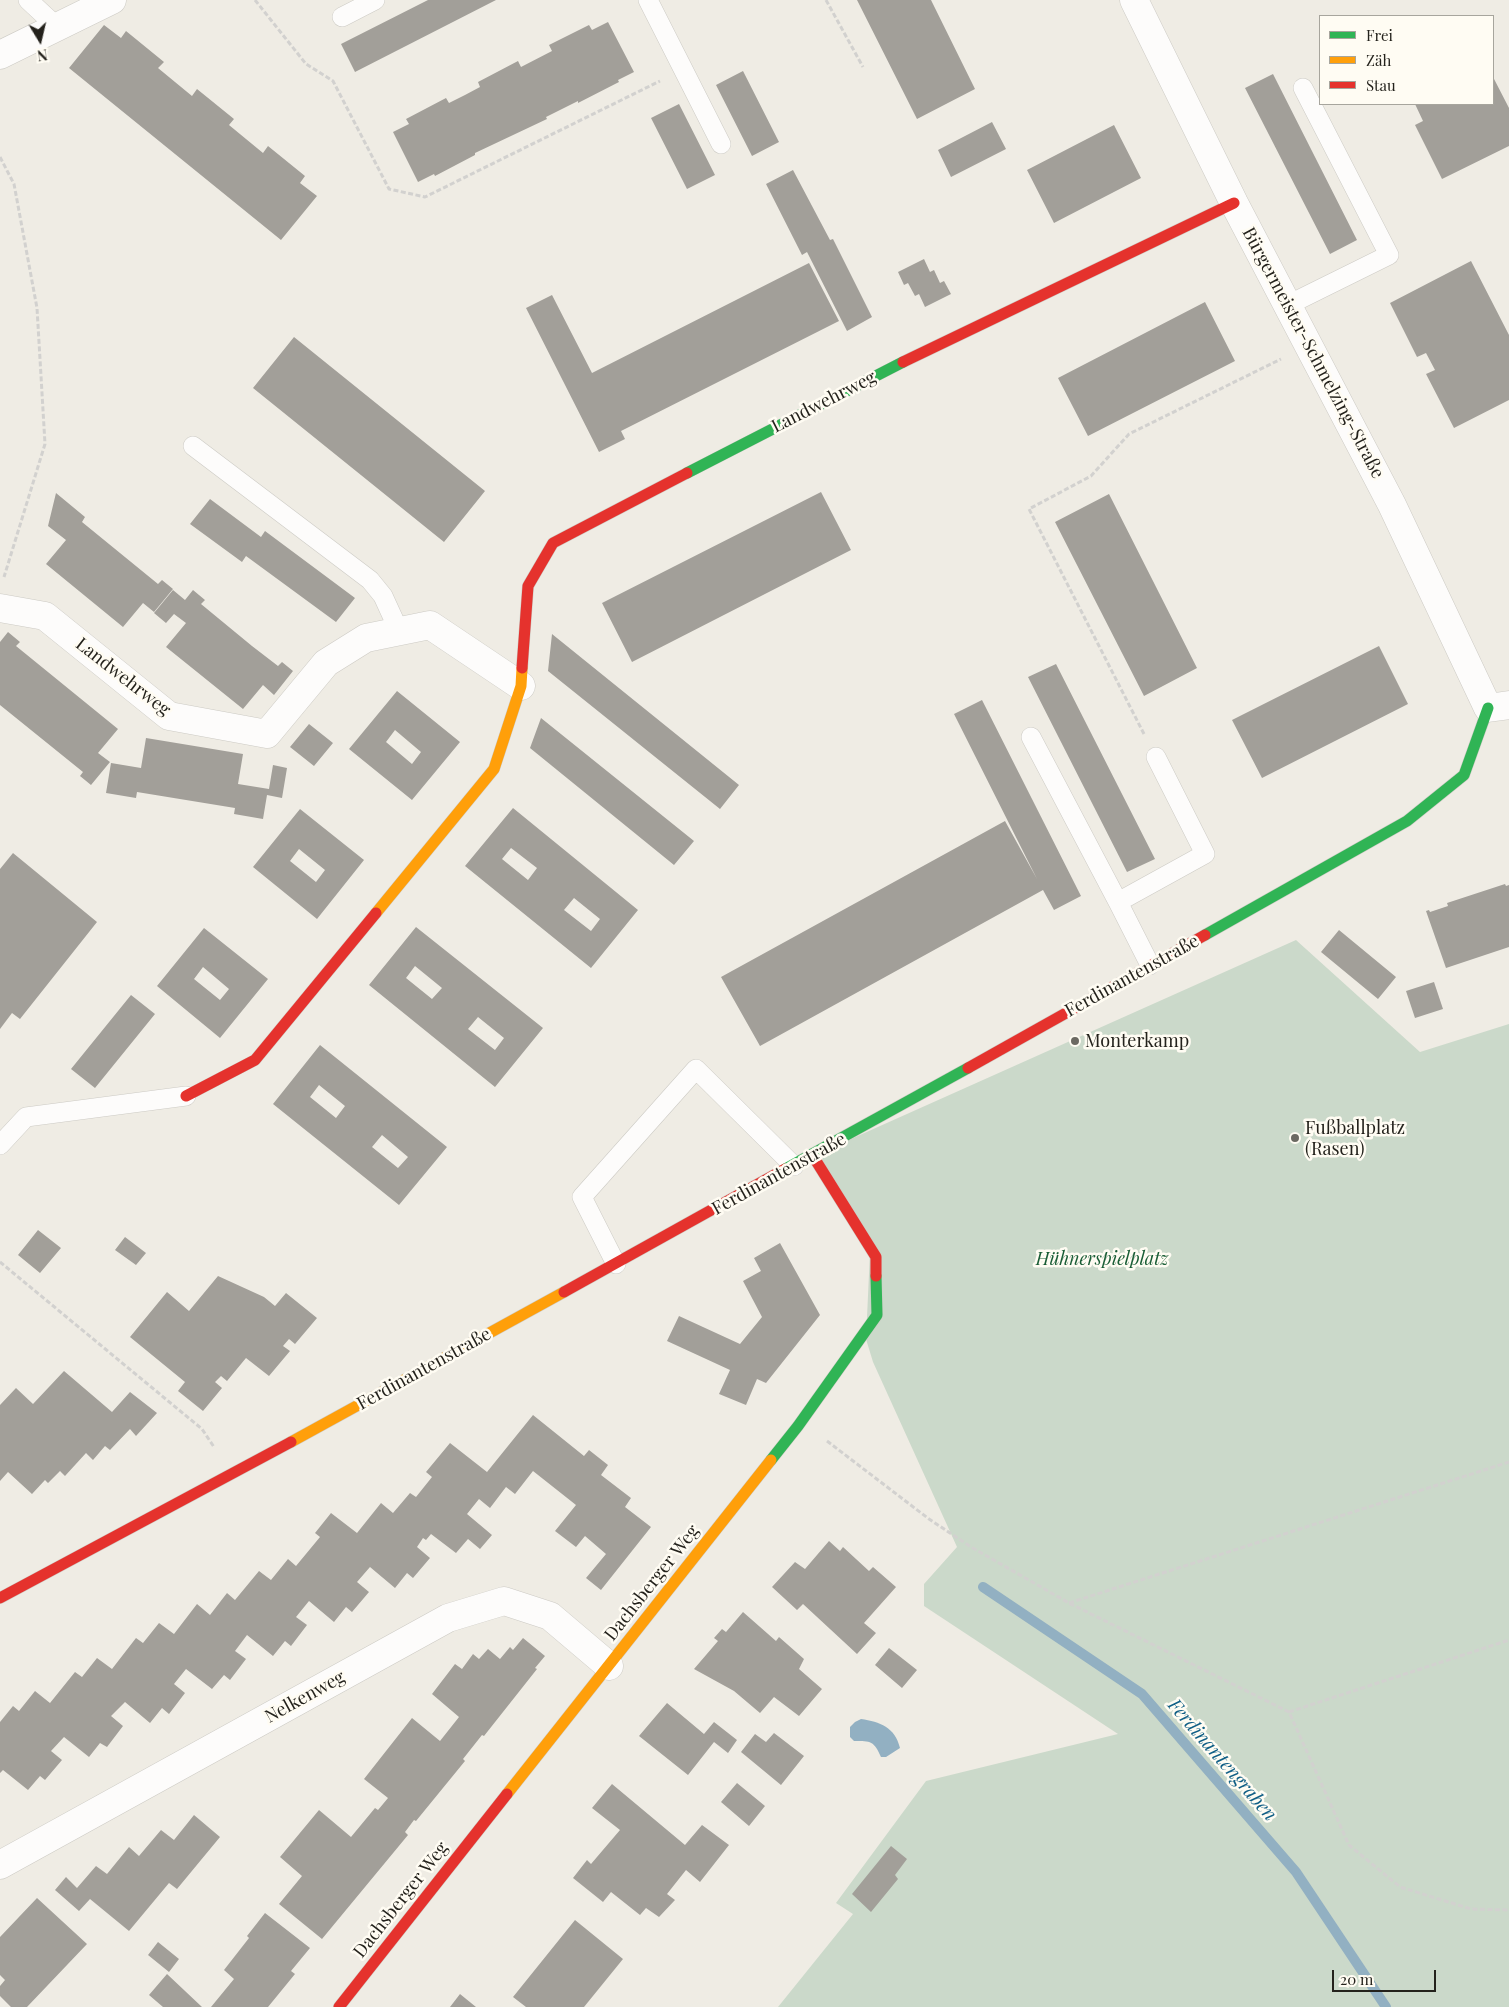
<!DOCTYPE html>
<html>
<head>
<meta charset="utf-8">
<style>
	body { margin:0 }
	#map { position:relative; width:1509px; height:2007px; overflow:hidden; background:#efece4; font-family:"Playfair Display",serif }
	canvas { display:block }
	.legend { position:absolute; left:1319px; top:15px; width:175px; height:90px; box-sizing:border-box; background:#fffcf3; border:1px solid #a7a59d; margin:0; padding:6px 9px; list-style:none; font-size:15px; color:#24221c }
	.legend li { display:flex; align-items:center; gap:10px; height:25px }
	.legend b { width:25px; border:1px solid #a7a59d }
	.north { position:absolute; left:15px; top:15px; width:50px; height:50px; -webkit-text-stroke:4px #fffcf3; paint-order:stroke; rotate:171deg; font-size:14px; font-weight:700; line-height:20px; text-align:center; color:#24221c }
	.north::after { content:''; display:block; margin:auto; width:18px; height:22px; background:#24221c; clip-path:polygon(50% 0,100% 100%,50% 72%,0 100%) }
	.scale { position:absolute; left:1332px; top:1970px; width:104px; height:22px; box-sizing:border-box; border:2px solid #24221c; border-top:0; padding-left:6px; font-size:15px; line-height:18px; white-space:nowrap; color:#24221c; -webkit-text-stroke:4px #fffcf3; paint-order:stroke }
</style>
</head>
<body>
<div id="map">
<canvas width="1509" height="2007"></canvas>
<ul class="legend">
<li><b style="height:6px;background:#30b455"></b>Frei</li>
<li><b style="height:6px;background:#ff9f0a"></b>Zäh</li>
<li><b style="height:6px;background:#e5322d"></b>Stau</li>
</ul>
<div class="north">N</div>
<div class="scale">20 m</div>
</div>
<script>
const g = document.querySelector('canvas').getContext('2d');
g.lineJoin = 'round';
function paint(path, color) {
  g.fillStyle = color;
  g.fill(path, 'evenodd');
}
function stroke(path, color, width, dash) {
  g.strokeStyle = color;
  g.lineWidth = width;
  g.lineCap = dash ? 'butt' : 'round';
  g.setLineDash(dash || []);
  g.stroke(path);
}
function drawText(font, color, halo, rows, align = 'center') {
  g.font = font + ' "Playfair Display",serif';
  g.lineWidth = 5;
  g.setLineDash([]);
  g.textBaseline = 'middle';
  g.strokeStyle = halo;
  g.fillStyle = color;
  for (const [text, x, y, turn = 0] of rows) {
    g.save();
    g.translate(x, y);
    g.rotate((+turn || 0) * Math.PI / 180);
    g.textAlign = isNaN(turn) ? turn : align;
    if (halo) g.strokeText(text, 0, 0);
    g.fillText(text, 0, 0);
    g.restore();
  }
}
paint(new Path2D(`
	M1296 940 1420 1052 1509 1024V2007H778L853 1914 836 1903 926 1781 1118 1734 924 1606V1584L957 1547 873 1362 866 1339 870 1252 813 1156Z`), '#cbd9ca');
paint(new Path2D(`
	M861 1719C880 1722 895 1727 900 1748L886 1757H881C874 1741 871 1741 854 1741L850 1737V1727L855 1722Z`), '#92b0c2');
stroke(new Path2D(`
	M983 1587 1142 1694 1296 1872 1386 2007`), '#92b0c2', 10);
paint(new Path2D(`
	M428 0H496L355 72 341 44Z
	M857 0H931L975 89 917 119Z
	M608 22 634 72 618 80 619 82 578 103V101L546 117 547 119 475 153V155L435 176 434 174 418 182 393 132 409 124 406 119 446 98 449 103 465 95 480 87 478 82 518 61 521 67 552 51 549 45 589 25 592 30Z
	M104 25 121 38 126 31 164 62 158 68 192 96 197 89 234 119 229 125 263 153 268 146 305 176 300 183 317 196 281 240 69 68Z
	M743 71 779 142 752 156 716 85Z
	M1273 74 1357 240 1330 254 1245 88Z
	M1493 77 1509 108V146L1442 179 1415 125 1423 121 1415 104H1493Z
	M679 104 715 175 687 189 651 118Z
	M992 122 1006 149 951 177 938 150Z
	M1114 125 1141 178 1054 223 1027 170Z
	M793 170 830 240 833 239 872 317 847 331 807 252 802 255 766 184Z
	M924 259 930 272 934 270 940 283 944 281 951 294 925 307 919 294 915 296 908 283 904 285 898 272Z
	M1471 261 1509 335V400L1454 428 1426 374 1435 370 1426 353 1417 357 1390 303Z
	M809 263 839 321 621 431 625 439 599 452 526 308 552 295 592 373Z
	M1205 302 1235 361 1088 436 1058 378Z
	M294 337 485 491 444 542 253 388Z
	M821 492 851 550 632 662 602 603Z
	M56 493 85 517 82 522 158 584 162 580 173 589 154 612 143 603 123 627 46 564 66 540 48 526Z
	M1109 494 1197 668 1144 696 1055 522Z
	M210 499 261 537 265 531 355 598 336 622 246 556 242 562 190 524Z
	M173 590 185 600 193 590 205 600 201 604 252 646 278 666 282 662 293 671 274 695 263 685 243 709 166 647 186 623 174 614 166 623 154 613Z
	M8 632 20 642 16 646 118 729 98 753 110 762 91 785 80 776 83 772 0 705V642Z
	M552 634 739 785 720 809 548 671Z
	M1379 646 1408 704 1262 778 1232 720Z
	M1056 664 1155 859 1127 872 1028 677Z
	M397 691 460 742 412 800 349 749ZM395 730 421 752 412 764 386 742Z
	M982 700 1081 896 1054 910 1043 890 760 1046 721 977 1005 821 1037 879 954 714Z
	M541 718 694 841 674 865 530 748Z
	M309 724 333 743 314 766 290 747Z
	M146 738 243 754 238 784 269 789 273 765 287 768 282 798 267 795 263 819 234 814 235 808 137 792 136 798 106 793 111 763 141 768Z
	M513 808 638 910 591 968 465 866ZM511 848 537 868 528 880 502 859ZM574 898 600 919 591 931 564 910Z
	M300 809 364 860 317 919 253 867ZM299 849 325 870 316 882 290 861Z
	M13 853 97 922 20 1019 12 1013 0 1029V869Z
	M1505 884 1506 886 1509 885V947L1446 968 1426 911 1429 910 1430 912 1448 906 1447 903Z
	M416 927 543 1028 495 1087 369 985ZM415 966 442 988 432 999 406 978ZM478 1017 504 1038 495 1050 468 1029Z
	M204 928 268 979 220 1038 157 986ZM203 967 229 989 220 1000 194 979Z
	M1339 930 1396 977 1378 999 1321 952Z
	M1434 982 1443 1009 1415 1018 1406 991Z
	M131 995 155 1014 95 1088 71 1069Z
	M320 1045 447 1147 399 1205 273 1104ZM319 1085 345 1106 336 1118 310 1097ZM382 1135 408 1157 398 1168 372 1147Z
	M38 1230 61 1248 40 1273 18 1255Z
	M125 1237 146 1253 136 1265 115 1250Z
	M780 1243 820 1315 766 1383 757 1379 746 1405 719 1394 730 1370 667 1341 679 1316 740 1344 762 1317 743 1281 761 1271 754 1258Z
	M218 1276 264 1297 275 1306 286 1293 317 1318 295 1344 289 1339 283 1346 290 1351 269 1376 246 1358 227 1381 221 1376 215 1382 222 1388 203 1411 178 1391 185 1382 130 1337 167 1292 189 1311Z
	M64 1371 112 1412 130 1392 157 1413 136 1436 130 1429 110 1450 105 1446 93 1460 86 1453 65 1476 60 1471 48 1483 45 1480 32 1494 8 1472 0 1481V1405L16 1388 33 1404Z
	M533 1415 584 1456 589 1450 608 1465 601 1475 631 1498 625 1507 651 1527 601 1590 586 1578 606 1554 585 1536 576 1547 555 1531 576 1505 533 1471 515 1494 506 1487 490 1508 479 1499 467 1514 492 1535 480 1549 468 1539 456 1553 431 1534 426 1540 423 1538 417 1547 430 1558 413 1578 407 1573 395 1588 370 1567 357 1582 369 1592 352 1612 346 1607 334 1622 309 1601 296 1617 307 1625 291 1646 285 1641 273 1656 247 1635 235 1651 246 1659 230 1680 224 1675 212 1689 186 1669 174 1684 185 1693 169 1714 162 1708 150 1723 125 1702 111 1716 123 1726 107 1747 100 1743 89 1757 64 1737 51 1751 62 1760 45 1780 40 1776 28 1790 3 1770 0 1773V1722L13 1706 19 1711 35 1691 50 1703 75 1672 82 1677 97 1658 112 1669 136 1638 143 1643 159 1623 174 1634 197 1604 210 1615 227 1593 235 1600 259 1571 271 1580 288 1559 296 1566 320 1537 315 1533 331 1513 357 1533 381 1503 393 1513 410 1493 416 1497 432 1477 426 1472 450 1443 487 1472Z
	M829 1541 840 1551 843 1547 869 1571 873 1567 896 1587 864 1623 876 1633 857 1654 803 1604 797 1610 772 1587 795 1562 805 1569Z
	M743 1612 776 1641 779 1637 804 1659 799 1669 822 1689 799 1716 774 1697 760 1713 734 1691 694 1669 718 1641 714 1638 722 1629 726 1632Z
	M523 1638 545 1656 535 1668 537 1669 484 1736 482 1735 463 1759 465 1761 416 1821 414 1820 405 1832 408 1835 322 1939 279 1904 302 1876 280 1857 319 1810 351 1837 375 1808 378 1810 388 1798 364 1779 412 1718 440 1741 459 1717 432 1694 455 1664 462 1669 473 1654 479 1659 488 1649 500 1659 510 1647 513 1650Z
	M889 1648 917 1670 902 1688 875 1665Z
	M667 1703 704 1734 714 1722 737 1740 728 1753 714 1742 688 1775 639 1736Z
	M774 1733 804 1756 781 1785 741 1752 755 1734 766 1742Z
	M737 1783 765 1806 749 1826 721 1802Z
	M612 1784 685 1845 702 1825 729 1845 700 1882 686 1870 667 1894 675 1900 659 1917 646 1908 640 1915 611 1892 603 1902 573 1878 587 1860 591 1864 620 1830 592 1808Z
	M194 1815 220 1837 177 1889 169 1883 129 1931 90 1899 79 1911 55 1890 66 1877 77 1888 96 1866 107 1874 129 1847 139 1856 161 1830 174 1840Z
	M891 1846 907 1859 895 1875 898 1879 871 1912 852 1894Z
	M37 1898 87 1944 27 2007H11L0 1996V1986L5 1980 0 1975V1937Z
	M265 1913 310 1948 291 1971 295 1974 268 2007H211L234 1979 224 1970 249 1938 247 1936Z
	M575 1920 623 1959 584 2007H526L513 1997Z
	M158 1942 179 1959 169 1972 148 1955Z
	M167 1974 202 2007H163L149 1995Z
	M460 1994 476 2007H450Z`), '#a29f99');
const lane = new Path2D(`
	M28 0 56 26
	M648 0 721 144
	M342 17 375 0
	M1288 305 1389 255 1303 88
	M193 446 370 580 383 596 399 631
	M1031 737 1118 902
	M1150 965 1118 902 1205 854 1156 757
	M0 1145 26 1117 186 1096
	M616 1264 582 1197 696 1069 794 1166`);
const street = new Path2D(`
	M1134 0 1234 203 1392 505 1488 708 1509 705
	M0 55 112 0
	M0 608 45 616 169 716 267 734 326 663 366 638 430 625 521 686
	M0 1865 448 1618 504 1601 550 1616 609 1666`);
const fast = new Path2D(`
	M687 473 903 362
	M1205 935 1407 821 1464 775 1488 708
	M785 1169 968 1068
	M771 1460 798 1426 877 1315 876 1276`);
const slow = new Path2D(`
	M376 913 494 769 521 686 522 668
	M291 1442 564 1292
	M507 1794 771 1460`);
const jam = new Path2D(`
	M903 362 1234 203
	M522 668 528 586 553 543 687 473
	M968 1068 1205 935
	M186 1096 255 1060 376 913
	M813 1156 876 1257V1276
	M564 1292 785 1169
	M0 1598 291 1442
	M339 2007 507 1794`);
stroke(lane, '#cccac4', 20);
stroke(street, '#cccac4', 29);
stroke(fast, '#cccac4', 12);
stroke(slow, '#cccac4', 12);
stroke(jam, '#cccac4', 12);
stroke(new Path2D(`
	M255 0 306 64 333 81 389 189 425 197 660 81
	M826 0 863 67
	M0 157 14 184 37 308 45 444 4 577
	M1144 734 1029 509 1091 476 1129 434 1281 359
	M0 1262 202 1429 214 1447
	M827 1441 929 1519 971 1547 1069 1603 1289 1712 1349 1845 1400 1887 1471 1909 1509 1910
	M1069 1603 1509 1462
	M1289 1712 1509 1640`), '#d2d1cf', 3, [5, 2.5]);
stroke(lane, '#fdfcfb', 19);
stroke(street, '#fdfcfb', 28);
stroke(fast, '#30b455', 11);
stroke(slow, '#ff9f0a', 11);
stroke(jam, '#e5322d', 11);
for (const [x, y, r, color] of [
	[1075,1041,5,"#6b6962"],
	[1295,1138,5,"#6b6962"]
]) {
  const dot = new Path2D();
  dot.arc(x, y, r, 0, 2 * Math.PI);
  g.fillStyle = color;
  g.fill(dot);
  stroke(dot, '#fffcf3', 2);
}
drawText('18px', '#24221c', '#fffcf3', [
	["Bürgermeister-Schmelzing-Straße",1313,353,62],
	["Landwehrweg",824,402,-27],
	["Landwehrweg",123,677,38],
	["Ferdinantenstraße",1132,976,-29],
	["Ferdinantenstraße",779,1174,-29],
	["Ferdinantenstraße",424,1369,-29],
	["Dachsberger Weg",652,1583,-52],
	["Nelkenweg",305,1697,-29],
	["Dachsberger Weg",401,1900,-52]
]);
drawText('18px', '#24221c', '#fffcf3', [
	["Monterkamp",1085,1041],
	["Fußballplatz",1305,1128],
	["(Rasen)",1305,1149]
], 'left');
drawText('italic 18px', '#195d35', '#fffcf3', [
	["Hühnerspielplatz",1102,1259]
]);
drawText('italic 19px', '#115f86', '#fffcf3', [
	["Ferdinantengraben",1222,1760,49]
]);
</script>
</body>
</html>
